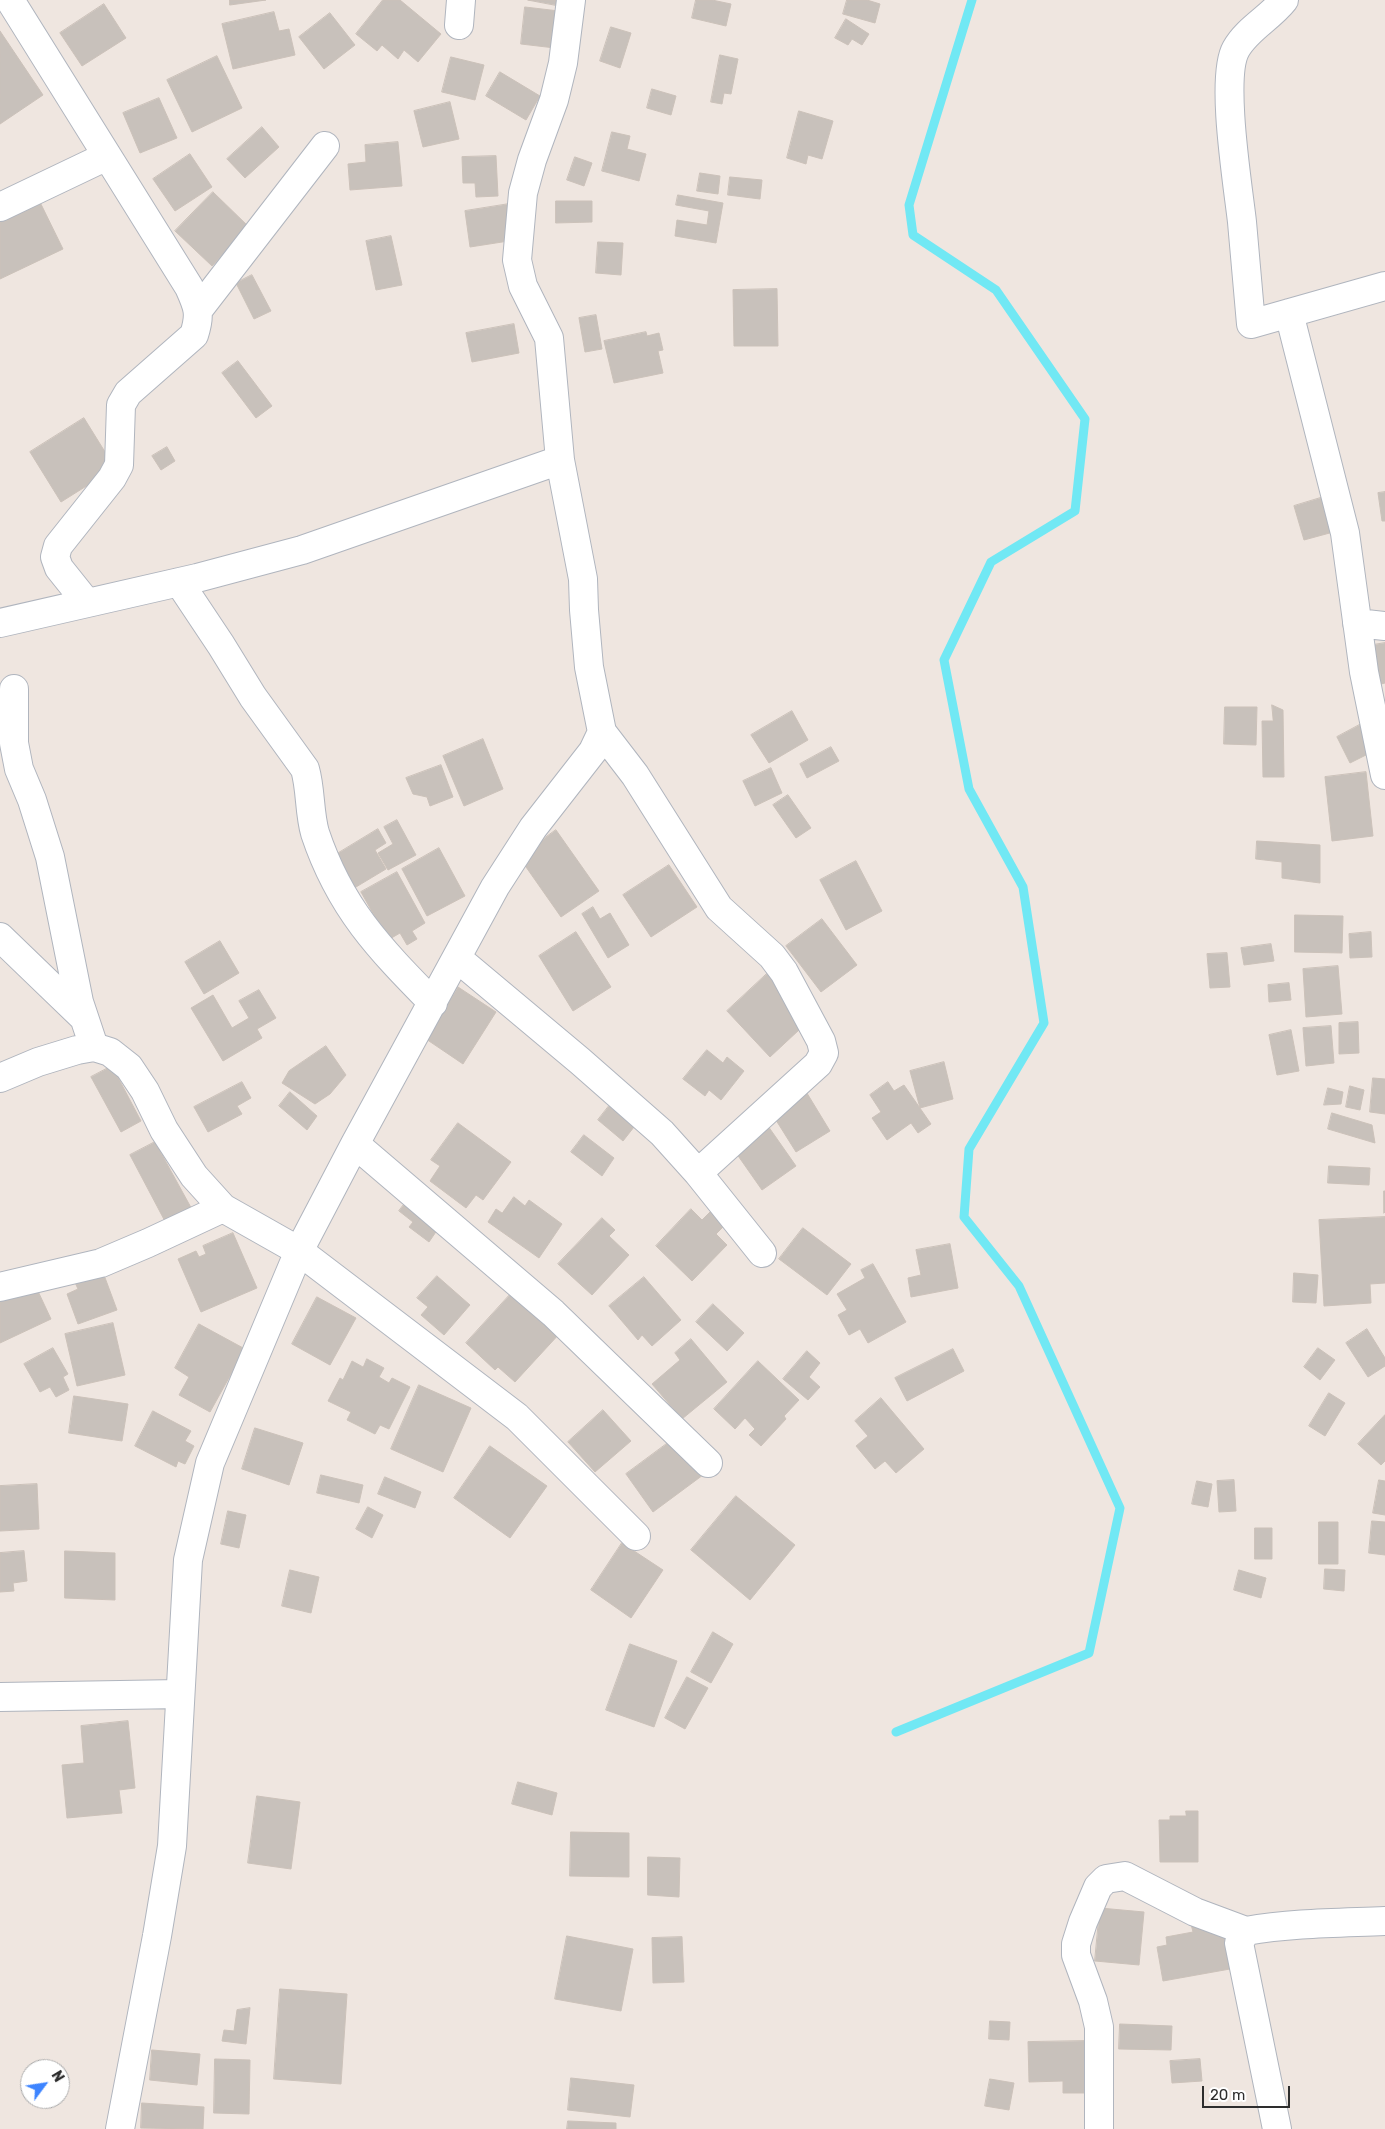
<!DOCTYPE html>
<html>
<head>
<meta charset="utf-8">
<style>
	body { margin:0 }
	#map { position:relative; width:1385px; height:2129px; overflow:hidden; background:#efe6e0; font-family:Rubik,sans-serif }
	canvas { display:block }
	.north { position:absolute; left:20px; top:2059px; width:50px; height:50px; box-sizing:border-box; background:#fff; border:1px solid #ababab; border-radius:50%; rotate:59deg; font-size:14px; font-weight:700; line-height:20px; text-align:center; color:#2e2e2e }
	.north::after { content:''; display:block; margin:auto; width:18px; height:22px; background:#3d84ff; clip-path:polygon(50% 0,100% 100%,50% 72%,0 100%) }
	.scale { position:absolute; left:1202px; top:2086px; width:88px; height:22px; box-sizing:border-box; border:2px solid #2e2e2e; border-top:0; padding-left:6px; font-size:15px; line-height:18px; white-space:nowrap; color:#2e2e2e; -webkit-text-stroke:4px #fff; paint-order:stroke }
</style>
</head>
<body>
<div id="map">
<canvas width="1385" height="2129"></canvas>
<div class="north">N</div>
<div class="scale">20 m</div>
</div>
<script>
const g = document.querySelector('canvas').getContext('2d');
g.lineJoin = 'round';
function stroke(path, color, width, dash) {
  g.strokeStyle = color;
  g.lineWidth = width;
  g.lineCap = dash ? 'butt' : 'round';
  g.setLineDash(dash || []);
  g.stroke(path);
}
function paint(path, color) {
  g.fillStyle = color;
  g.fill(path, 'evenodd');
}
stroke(new Path2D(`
	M896 1732 1089 1653 1120 1508 1019 1286 964 1217 969 1149 1044 1023 1023 887 969 789 944 660 991 562 1075 511 1085 419 996 290 913 235 909 205 972 0`), '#71e8f4', 9);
const building = new Path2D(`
	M230 0H266L230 5Z
	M383 0H400L441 34 418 62 404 50 398 59 382 45 377 51 356 34Z
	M528 0H562L561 6Z
	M696 0H712L731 4 726 26 692 18Z
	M847 0H867L880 4 875 23 843 14Z
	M104 4 126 38 82 66 60 33Z
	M525 7 559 11 555 48 521 44Z
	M274 12 279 31 289 29 295 55 233 69 222 24Z
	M330 13 355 45 324 69 299 37Z
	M846 19 869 34 862 45 852 39 848 45 835 38Z
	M611 27 631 33 620 68 600 61Z
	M0 31 43 95 0 124Z
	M720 55 738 59 731 94 724 93 722 104 711 102Z
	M217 56 242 108 192 132 167 80Z
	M451 57 484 65 475 100 442 92Z
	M500 72 540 96 526 120 486 96Z
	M652 89 676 96 671 115 647 108Z
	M159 98 177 138 140 153 123 113Z
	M450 102 459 139 423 147 414 111Z
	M799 111 833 121 822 159 808 155 806 164 787 158Z
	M262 127 279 147 245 178 227 159Z
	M612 132 630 136 627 149 646 154 639 181 602 171Z
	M398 142 402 186 350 190 348 164 366 162 365 145Z
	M190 154 212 187 175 211 153 179Z
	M496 156 498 196 476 197 475 183H463L462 157Z
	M575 157 592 163 584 186 567 180Z
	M700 173 720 176 718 194 697 191Z
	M730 177 762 180 760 199 728 195Z
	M213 192 249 227 212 266 175 231Z
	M36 194 63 249 0 279V211Z
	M678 195 723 203 716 243 675 236 677 220 707 225 709 211 676 205Z
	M556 201H592V222L556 223Z
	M509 204 515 240 470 247 465 211Z
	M391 236 402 285 376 290 366 241Z
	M598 242 623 243 621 275 596 273Z
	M252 275 271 311 254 319 236 283Z
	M777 289 778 346H734L733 290Z
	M596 315 602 349 585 352 579 318Z
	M514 324 519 353 472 362 466 333Z
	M646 332 647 336 659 333 663 350 658 351 663 373 614 383 604 341Z
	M238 361 272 406 256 418 222 373Z
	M84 418 115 468 61 502 30 452Z
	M167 447 175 461 161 470 152 456Z
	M1385 492V521H1382L1378 493Z
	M1327 496 1337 531 1304 540 1294 506Z
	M1385 643V683L1381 684 1373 645Z
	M1272 705 1283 710 1284 777H1263L1262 721H1273Z
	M1225 707H1257L1256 745 1224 744Z
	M792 711 808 740 769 763 751 735Z
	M1365 722 1378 749 1350 763 1337 737Z
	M483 739 503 789 464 806 443 756Z
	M831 747 839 761 807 778 800 764Z
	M441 765 453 797 430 806 427 797 413 794 406 778Z
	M771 768 782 793 755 806 743 781Z
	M1366 772 1373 836 1332 841 1325 777Z
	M788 795 811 828 796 838 773 805Z
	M397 820 416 855 388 870 378 853 393 844 384 827Z
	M378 829 386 843 375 850 386 869 351 890 332 857Z
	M556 830 599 891 561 917 519 857Z
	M1257 841 1320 845V883L1282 878V862L1256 859Z
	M439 848 465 896 427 916 402 869Z
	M856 861 882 911 846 930 820 880Z
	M669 865 697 907 651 937 623 895Z
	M397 872 425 923 412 931 417 939 407 945 400 933 388 940 361 892Z
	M593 907 600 919 610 913 629 945 608 958 582 914Z
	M1295 915 1343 916 1342 953 1295 952Z
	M822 919 857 965 821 992 786 946Z
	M576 932 611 987 573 1011 539 956Z
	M1371 932 1372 957 1350 958 1349 934Z
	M220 941 239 973 204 994 185 962Z
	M1271 944 1274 961 1244 965 1241 948Z
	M1227 953 1230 987 1210 988 1207 954Z
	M1338 966 1342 1014 1306 1017 1303 969Z
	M771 970 814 1016 770 1057 727 1011Z
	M1289 983 1291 1000 1269 1002 1268 985Z
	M458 987 496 1012 463 1064 426 1039Z
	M259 990 276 1018 257 1029 262 1038 223 1061 191 1008 213 995 232 1028 249 1018 239 1001Z
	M1358 1022 1359 1053 1339 1054V1023Z
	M1331 1026 1334 1063 1306 1066 1303 1028Z
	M1291 1030 1299 1071 1277 1075 1269 1035Z
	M326 1046 346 1075 330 1094 315 1104 282 1083 289 1071Z
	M707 1050 723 1063 727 1057 744 1071 721 1100 709 1090 705 1096 683 1079Z
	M944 1062 953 1099 920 1108 910 1071Z
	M112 1066 141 1121 121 1132 91 1077Z
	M1373 1078 1385 1079V1114L1370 1112Z
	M799 1080 830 1131 796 1152 764 1101Z
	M242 1082 251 1098 237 1106 242 1114 208 1132 194 1107Z
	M888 1082 894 1091 904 1085 931 1124 918 1133 911 1123 887 1140 872 1118 881 1112 870 1095Z
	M1350 1086 1364 1090 1360 1110 1346 1107Z
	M1328 1088 1343 1092 1341 1104 1324 1105Z
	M290 1092 317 1116 307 1130 279 1106Z
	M609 1106 634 1127 623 1141 598 1120Z
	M1332 1113 1372 1125 1375 1143 1328 1129Z
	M458 1123 511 1162 483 1200 476 1195 466 1208 430 1181 440 1166 431 1160Z
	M768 1126 796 1166 762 1190 734 1150Z
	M584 1135 614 1158 602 1176 571 1152Z
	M155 1142 194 1213 168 1227 130 1155Z
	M1329 1166 1370 1168 1369 1185 1328 1183Z
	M1384 1191H1385V1212L1384 1213Z
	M514 1197 525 1206 529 1200 562 1224 539 1258 488 1222 496 1209 502 1213Z
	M409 1198 442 1223 429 1242 409 1227 413 1222 399 1211Z
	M691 1209 702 1220 710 1212 724 1226 716 1234 727 1245 692 1281 656 1246Z
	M1385 1217V1283L1370 1284 1371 1303 1324 1306 1319 1220Z
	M602 1218 615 1230 609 1236 629 1255 592 1295 558 1264Z
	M803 1228 851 1264 827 1295 779 1259Z
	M233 1233 257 1288 201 1312 178 1259 196 1251 199 1257 206 1254 203 1246Z
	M950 1244 958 1288 911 1297 908 1278 921 1275 916 1250Z
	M873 1264 906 1322 868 1343 860 1329 849 1335 838 1315 847 1310 837 1294 865 1278 861 1270Z
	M29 1272 51 1319 0 1343V1285Z
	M1294 1273 1318 1275 1316 1303 1293 1302Z
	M104 1275 117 1310 78 1324 67 1294 78 1289 73 1278Z
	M437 1276 470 1305 444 1335 421 1315 428 1307 417 1298Z
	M644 1277 681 1320 652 1346 642 1335 638 1340 609 1306Z
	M517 1287 561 1332 515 1382 498 1367 495 1370 466 1343Z
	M317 1297 356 1318 330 1365 292 1344Z
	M713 1304 744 1333 727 1351 696 1322Z
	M113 1323 125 1375 77 1386 65 1334Z
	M199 1324 245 1349 210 1412 179 1395 189 1377 175 1368Z
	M1367 1329 1385 1358V1366L1368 1377 1346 1343Z
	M691 1339 727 1382 682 1419 652 1384 680 1360 675 1353Z
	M53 1348 68 1374 63 1377 69 1390 56 1397 50 1387 40 1392 24 1364Z
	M1318 1348 1335 1360 1320 1380 1304 1367Z
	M953 1349 964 1371 907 1401 895 1378Z
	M807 1351 820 1363 809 1377 820 1387 808 1400 783 1379Z
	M367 1359 384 1368 379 1377 389 1383 392 1378 410 1387 389 1429 380 1425 375 1434 347 1420 351 1412 328 1401 340 1378 343 1380 352 1361 363 1367Z
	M758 1361 799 1400 784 1416 786 1419 761 1446 749 1435 755 1429 745 1418 735 1429 714 1409Z
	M419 1385 471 1408 443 1472 391 1449Z
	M1329 1393 1345 1403 1325 1436 1309 1426Z
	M74 1396 128 1404 122 1441 69 1433Z
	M881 1398 924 1449 896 1473 885 1461 875 1469 856 1446 868 1436 855 1421Z
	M603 1410 631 1441 595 1472 568 1442Z
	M153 1411 191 1431 185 1441 194 1446 185 1464 178 1461 176 1467 135 1446Z
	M1385 1415V1461L1381 1465 1358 1444Z
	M255 1428 303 1443 289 1485 242 1469Z
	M676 1437 703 1475 653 1512 626 1474Z
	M490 1446 547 1486 510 1538 454 1498Z
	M321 1475 363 1485 359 1503 317 1493Z
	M385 1477 421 1492 415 1508 378 1494Z
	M1234 1480 1236 1511 1219 1512 1217 1481Z
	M1379 1480 1385 1481V1515L1373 1513Z
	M1197 1481 1212 1484 1208 1507 1192 1504Z
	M37 1484 39 1529 0 1531V1486Z
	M736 1496 795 1545 750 1600 691 1550Z
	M368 1507 383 1515 372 1538 356 1529Z
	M228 1511 246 1515 239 1548 221 1544Z
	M1372 1521 1385 1522V1555L1369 1553Z
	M1319 1522H1338V1564H1319Z
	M1255 1528H1272V1559H1255Z
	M622 1543 663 1570 631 1618 591 1590Z
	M24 1551 27 1581 13 1583 14 1591 0 1592V1553Z
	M65 1551 115 1553V1600L65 1598Z
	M1325 1569 1345 1570 1344 1591 1324 1589Z
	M290 1570 319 1577 311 1613 282 1606Z
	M1239 1570 1266 1578 1261 1598 1234 1590Z
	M713 1632 733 1644 711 1683 691 1672Z
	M630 1644 677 1661 654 1727 606 1710Z
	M687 1677 708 1688 685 1729 665 1718Z
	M128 1721 135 1788 119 1790 122 1813 67 1818 62 1765 84 1763 81 1726Z
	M518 1782 557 1793 552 1815 512 1804Z
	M257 1796 300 1802 291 1869 248 1863Z
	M1186 1811H1198V1862H1160L1159 1820H1170V1816H1186Z
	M571 1832 629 1833V1877L570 1876Z
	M648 1857 680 1858 679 1897 648 1895Z
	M1100 1908 1144 1912 1139 1965 1095 1961Z
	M1211 1920 1214 1934 1223 1932 1230 1969 1163 1981 1157 1947 1167 1945 1166 1937 1193 1932 1191 1924Z
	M567 1936 633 1949 621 2011 555 1999Z
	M682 1937 684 1982 653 1983 652 1938Z
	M280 1989 347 1994 341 2084 274 2079Z
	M250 2008 246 2044 222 2041 224 2030 234 2031 237 2010Z
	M990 2021 1010 2022 1009 2040 989 2039Z
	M1120 2024 1172 2026 1171 2050 1119 2049Z
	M1085 2041 1086 2093H1063V2081L1029 2082 1028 2042Z
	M152 2050 200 2054 197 2085 150 2080Z
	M215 2059 250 2060 249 2114 214 2113Z
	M1200 2059 1202 2081 1172 2083 1170 2061Z
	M571 2078 634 2085 630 2117 568 2110Z
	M990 2079 1014 2083 1009 2110 985 2106Z
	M142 2103 204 2107 203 2129 141 2128Z
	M568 2121 616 2123V2129H567Z`);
paint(building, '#c8c1bb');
stroke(building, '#cbc1b9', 1);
const minor = new Path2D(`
	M10 0 189 287C198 307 201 314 194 335L128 393 121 405 119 465 112 478 58 546 55 557 59 568 87 603
	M1284 0C1270 18 1247 29 1236 49 1220 77 1238 186 1242 222 1245 256 1248 290 1251 324L1385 286
	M459 25 461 0
	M0 207 107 156
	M199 309 325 146
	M1289 313 1345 533 1364 672 1385 775
	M179 582 221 645 253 697 305 769C311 790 309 812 315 833 340 908 379 948 433 1003
	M0 623 197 578 302 550 560 460
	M1357 623 1385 626
	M14 689V743L19 769 32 800 50 857 79 1002 94 1047
	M602 732 635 775 719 908 772 956 784 972 821 1041 824 1053 818 1064 698 1173
	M0 937 84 1018
	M457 958 580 1061 662 1133 698 1173 762 1253
	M0 1078 38 1062 77 1050 94 1047 110 1052 129 1067 145 1091 164 1130 194 1176 223 1208 299 1251 517 1417 636 1536
	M355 1144 553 1313 708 1463
	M0 1287 101 1263 148 1243 223 1208
	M0 1697 180 1694
	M120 2129 157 1936 172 1846 188 1560 210 1463 299 1251 355 1144 495 887 533 828 593 751 602 732 589 667 584 610 583 579 560 460 549 338 523 286 517 260 523 193 532 160 554 100 563 63 571 0
	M1099 2129V2027L1093 2001 1076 1955V1944L1083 1922 1098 1887 1106 1879 1125 1876 1195 1912 1246 1931
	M1277 2129 1239 1943 1246 1931C1292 1923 1338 1923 1385 1921`);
stroke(minor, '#b0b5be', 30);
stroke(minor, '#fff', 28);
</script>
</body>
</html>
